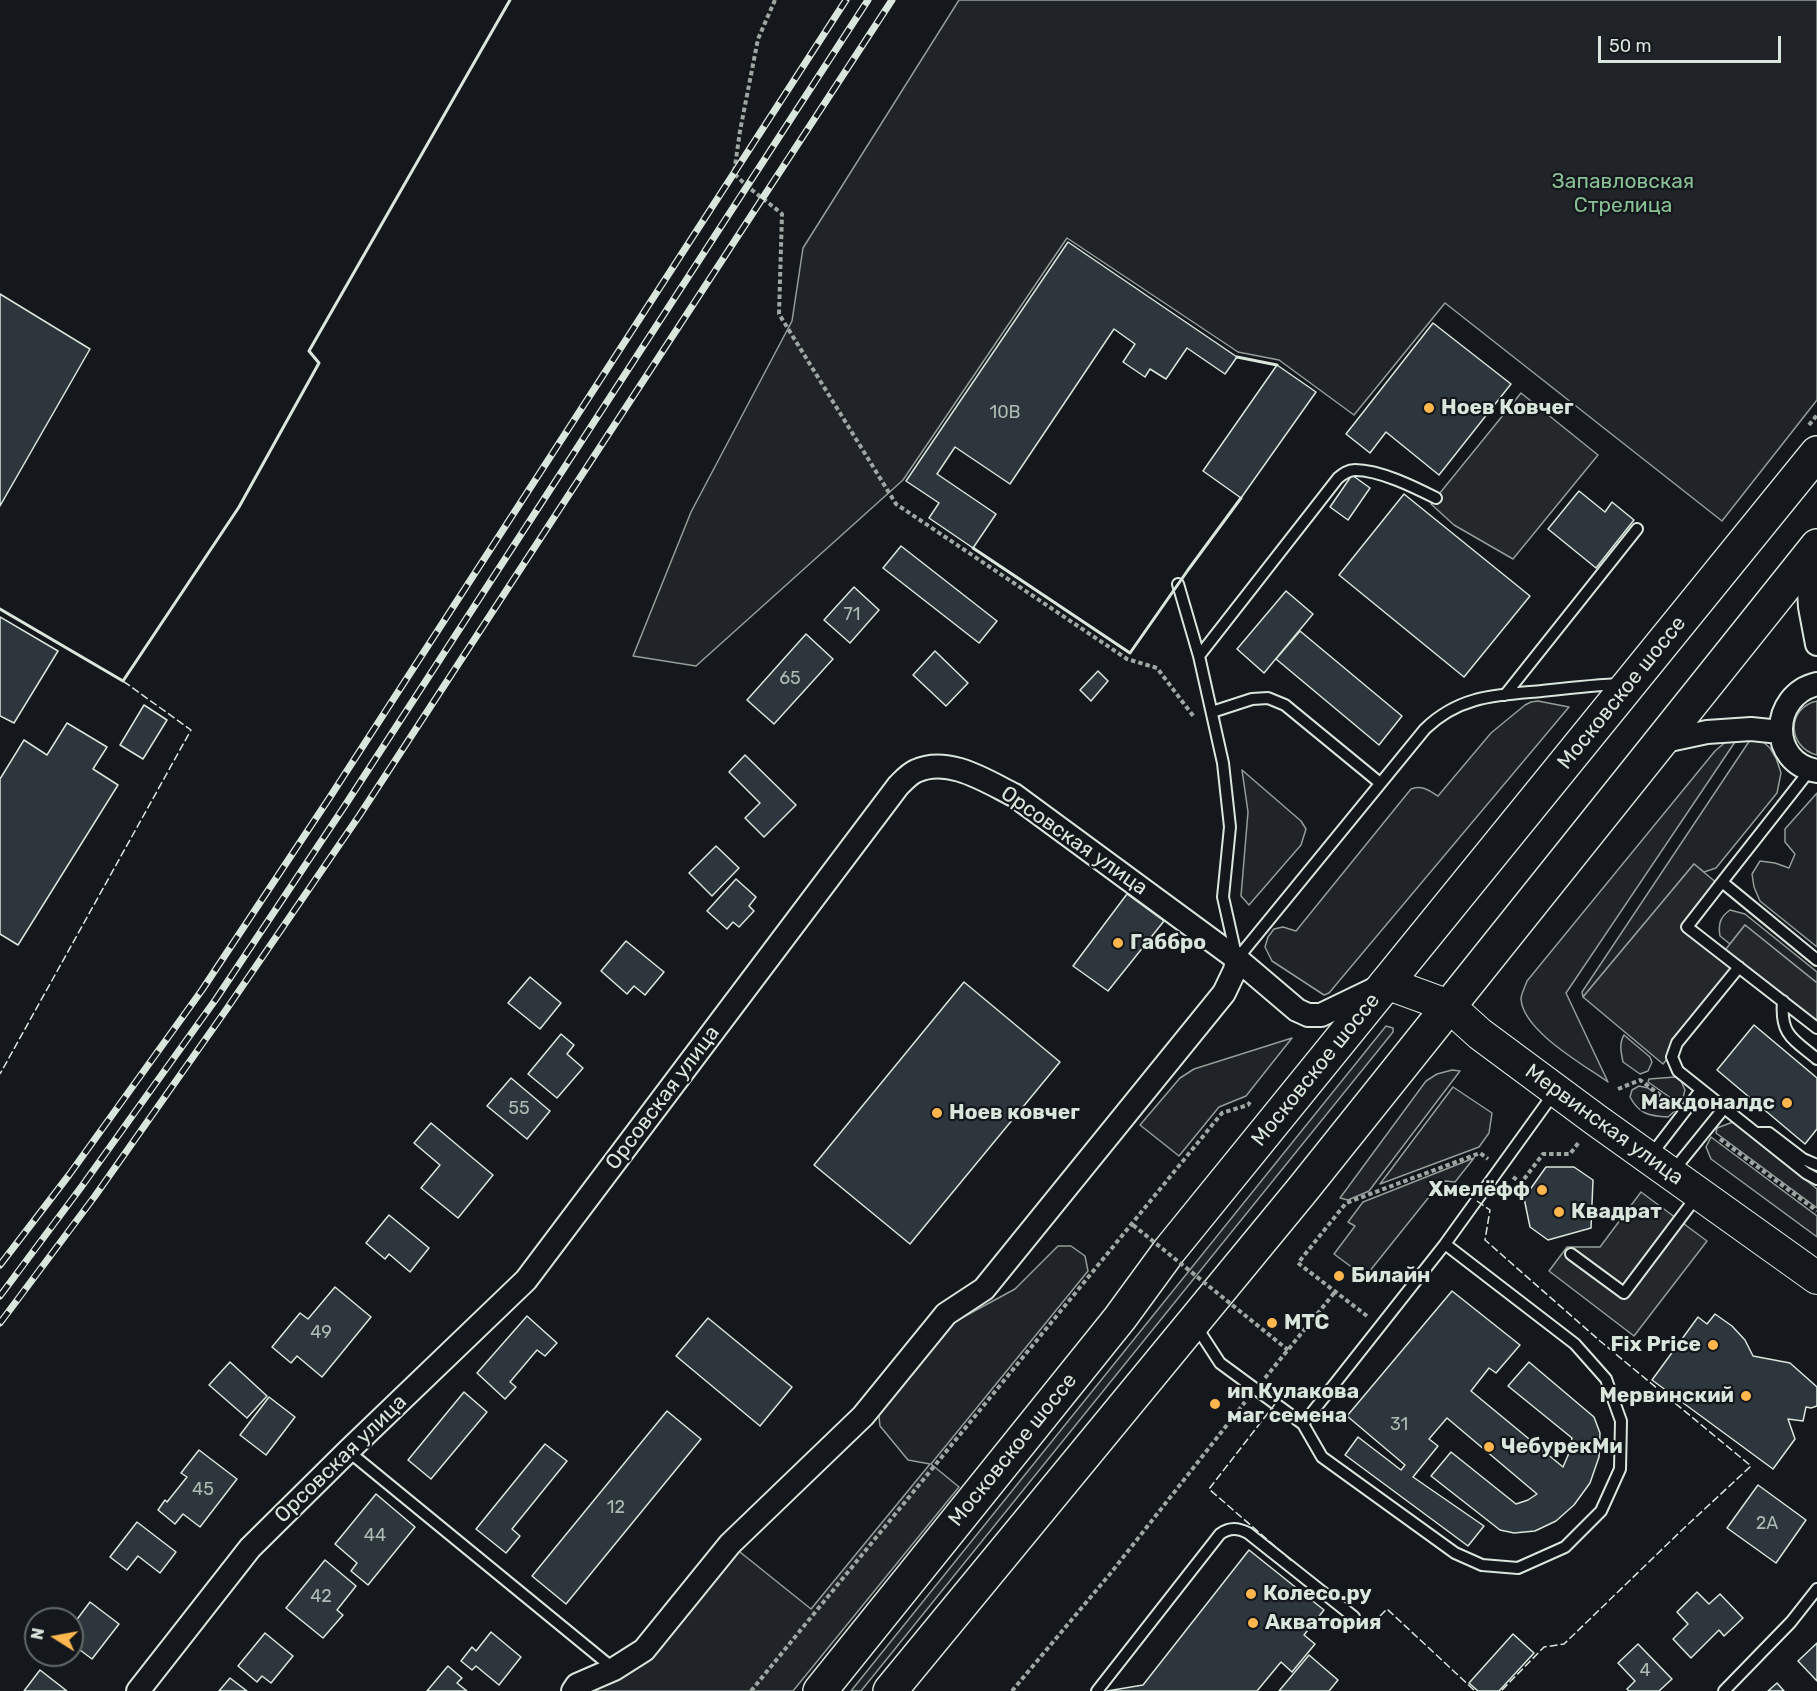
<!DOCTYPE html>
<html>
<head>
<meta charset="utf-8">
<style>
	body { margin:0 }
	#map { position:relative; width:1817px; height:1691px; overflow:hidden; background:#14181c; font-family:Rubik,sans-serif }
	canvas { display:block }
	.north { position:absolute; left:24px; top:1607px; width:60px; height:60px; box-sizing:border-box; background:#14181c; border:2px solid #626a69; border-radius:50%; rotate:281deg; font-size:16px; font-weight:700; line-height:24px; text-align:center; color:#d8e6dc }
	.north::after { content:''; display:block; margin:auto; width:21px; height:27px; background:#ffb74d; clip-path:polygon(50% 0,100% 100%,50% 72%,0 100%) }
	.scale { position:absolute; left:1598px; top:36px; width:183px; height:27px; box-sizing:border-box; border:3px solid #d8e6dc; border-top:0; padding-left:8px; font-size:18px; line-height:21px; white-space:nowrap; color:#d8e6dc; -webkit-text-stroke:4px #14181c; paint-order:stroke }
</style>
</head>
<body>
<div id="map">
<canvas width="1817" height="1691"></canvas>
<div class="north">N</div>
<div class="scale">50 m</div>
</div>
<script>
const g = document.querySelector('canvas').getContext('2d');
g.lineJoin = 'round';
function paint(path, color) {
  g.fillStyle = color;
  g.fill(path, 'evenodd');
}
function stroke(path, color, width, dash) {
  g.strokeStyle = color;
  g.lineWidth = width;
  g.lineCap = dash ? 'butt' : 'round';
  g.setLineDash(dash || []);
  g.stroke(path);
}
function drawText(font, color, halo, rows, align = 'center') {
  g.font = font + ' Rubik,sans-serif';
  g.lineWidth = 4.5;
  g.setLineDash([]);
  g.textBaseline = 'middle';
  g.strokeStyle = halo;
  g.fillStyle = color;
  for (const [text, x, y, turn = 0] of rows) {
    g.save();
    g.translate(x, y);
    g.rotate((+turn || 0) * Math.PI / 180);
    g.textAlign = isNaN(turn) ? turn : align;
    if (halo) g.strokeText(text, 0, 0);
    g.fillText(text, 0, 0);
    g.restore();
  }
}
const green = new Path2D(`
	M959 0H1817V400L1722 521 1445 303 1354 415 1279 360 1238 352 1067 238 903 480 696 666 633 656 691 512 792 321 803 248Z
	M1538 701 1569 707 1329 993 1324 995 1272 961 1265 947 1268 937 1274 929 1283 927 1296 931 1411 789C1423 785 1428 790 1438 796L1491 733 1525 705 1531 702Z
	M1817 701V755C1787 747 1786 708 1817 701Z
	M1737 739 1566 993 1608 1082C1584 1065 1523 1031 1521 999 1521 994 1525 987 1527 981L1715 751 1728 740Z
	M1750 740H1761L1770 748 1776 758 1781 773 1777 793 1716 868 1704 872 1694 864 1583 997 1582 992Z
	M1242 770 1301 821 1306 829 1301 845 1249 905 1241 896 1248 812Z
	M1817 793V947L1760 901 1754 887 1752 874 1760 861 1775 863 1789 868 1795 854 1785 842V829Z
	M1730 910 1745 914 1817 972V983L1745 925 1730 944 1720 936C1718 924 1720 917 1730 910Z
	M1386 1026 1393 1028V1032L861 1691H851Z
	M1624 1035 1650 1057 1652 1062 1648 1071 1640 1074 1623 1062C1621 1053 1619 1043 1624 1035Z
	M1292 1038 1246 1096 1219 1107 1179 1156 1140 1125 1180 1078 1194 1069Z
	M1452 1070 1460 1071 1369 1191 1348 1200 1340 1198 1426 1081 1437 1074Z
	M1675 1077 1681 1081 1685 1090 1681 1105 1648 1082 1649 1079Z
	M1639 1086 1648 1088 1676 1110 1668 1117C1649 1116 1639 1114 1630 1097L1632 1090Z
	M1453 1087 1492 1113 1489 1133 1479 1147 1380 1184Z
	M1733 1122 1817 1189V1208L1716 1133 1717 1128Z
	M1711 1137 1817 1216V1237L1711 1159 1706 1147Z
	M1474 1158 1455 1182 1446 1181 1441 1182 1365 1277 1334 1254 1355 1226 1348 1222 1363 1202Z
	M1058 1246H1071L1085 1256 1088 1271 931 1464 959 1487 793 1691H573L614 1669 730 1544 811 1609 930 1464 908 1460 880 1426 878 1407 945 1327 1015 1289Z`);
paint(green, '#202428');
stroke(green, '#939e99', 1.5);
const parking = new Path2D(`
	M1521 393 1598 455 1513 559 1454 525 1431 504Z
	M1694 864 1718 884 1687 927 1722 954 1745 925 1817 983V1028L1739 968 1663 1064 1583 997Z
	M1641 1192 1707 1241 1634 1336 1549 1271 1567 1247H1600Z`);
paint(parking, '#24282b');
stroke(parking, '#939e99', 1.5);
const building = new Path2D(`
	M1068 242 1237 357 1225 374 1187 348 1166 379 1150 369 1145 377 1123 362 1135 344 1114 329 1010 484 955 447 937 474 996 514 973 548 929 518 939 503 906 481Z
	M0 294 90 349 0 506Z
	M1433 323 1511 384 1439 475 1386 432 1370 453 1346 434Z
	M1277 365 1316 392 1241 498 1203 471Z
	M1352 475 1370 488 1348 520 1330 507Z
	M1579 491 1605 512 1612 502 1634 520 1596 568 1548 529Z
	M1404 494 1530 596 1464 677 1339 575Z
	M901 546 997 621 979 643 883 568Z
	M854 587 879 610 850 643 824 620Z
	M1286 591 1313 614 1264 673 1237 649Z
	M0 617 58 651 14 723 0 716Z
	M1300 631 1402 716 1379 745 1276 659Z
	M806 634 833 659 774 724 747 700Z
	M935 651 968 683 946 706 913 675Z
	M1098 671 1108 681 1091 701 1080 690Z
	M144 705 167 720 143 759 120 745Z
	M67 723 107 747 93 769 118 785 18 945 0 934V779L24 740 47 755Z
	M745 755 796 805 764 837 745 818 760 803 729 772Z
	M716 846 739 868 712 896 689 873Z
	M736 879 756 897 749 906 754 911 739 927 733 922 727 929 707 911Z
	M1127 894 1164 921 1108 991 1073 966Z
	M626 941 664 972 645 995 634 986 627 994 601 971Z
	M530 977 561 1003 540 1029 508 1003Z
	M964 982 1060 1062 910 1244 814 1165Z
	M1754 1025 1817 1078V1129L1805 1144 1717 1070Z
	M561 1034 574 1045 567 1054 583 1068 557 1098 528 1074Z
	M511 1078 550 1111 527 1139 487 1106Z
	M431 1123 493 1175 458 1218 421 1188 440 1165 414 1143Z
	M1546 1167H1574L1593 1180 1591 1228 1548 1240 1530 1227 1524 1198Z
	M389 1215 429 1248 410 1272 389 1254 385 1259 366 1243Z
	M335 1287 371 1317 322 1377 297 1356 291 1363 272 1347 300 1313 308 1319Z
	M1452 1291 1520 1345 1496 1373 1489 1368 1471 1391 1563 1467 1569 1453 1572 1438 1508 1386 1529 1362 1594 1417 1600 1433 1599 1457 1590 1483 1574 1505 1556 1521 1535 1531 1514 1533 1500 1530 1431 1476 1451 1452 1516 1504 1528 1500 1537 1494 1447 1418 1429 1439 1438 1446 1413 1477 1484 1526 1468 1546 1345 1455 1358 1437 1401 1470 1405 1465 1347 1416Z
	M1715 1314 1732 1326 1745 1340 1753 1356 1790 1363 1817 1387V1406L1811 1408 1806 1407 1803 1421 1788 1419 1795 1439 1773 1469 1652 1380 1698 1317 1707 1324Z
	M527 1316 557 1343 545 1356 537 1350 510 1382 516 1387 505 1399 477 1373Z
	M708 1318 792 1387 760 1426 676 1356Z
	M230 1362 267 1396 247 1418 209 1385Z
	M464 1392 487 1412 431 1479 408 1460Z
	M269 1397 295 1417 266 1455 240 1435Z
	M667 1411 701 1439 566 1604 532 1576Z
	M545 1444 567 1461 512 1529 520 1536 506 1553 476 1529Z
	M199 1450 237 1479 200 1527 183 1514 175 1524 158 1510 165 1500 167 1502 187 1477 181 1473Z
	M1758 1485 1806 1520 1776 1563 1727 1528Z
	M376 1494 415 1527 368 1585 351 1571 357 1563 335 1544Z
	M137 1522 176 1552 160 1573 138 1556 127 1570 110 1557Z
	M1249 1550 1324 1610 1304 1635 1315 1644 1292 1672 1281 1662 1257 1691H1107L1143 1685Z
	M325 1560 356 1586 337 1610 343 1615 323 1638 286 1608Z
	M1697 1592 1709 1604 1720 1594 1743 1618 1724 1636 1719 1630 1691 1658 1673 1639 1688 1624 1677 1612Z
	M90 1602 119 1624 92 1659 72 1644V1626Z
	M491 1632 521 1657 499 1685 476 1666 472 1670 461 1661 472 1647 476 1651Z
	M265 1633 293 1656 271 1683 262 1676 257 1682 238 1666Z
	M1513 1634 1534 1653 1499 1691H1478L1469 1683Z
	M1817 1643V1681L1798 1661Z
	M1638 1644 1672 1679 1659 1691H1629L1627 1689 1635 1681 1618 1663Z
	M1309 1655 1338 1680 1329 1691H1279Z
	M448 1666 462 1678 457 1683 467 1691H427Z
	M40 1670 67 1691H24Z
	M230 1678 247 1691H219Z
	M1777 1683 1784 1691H1768Z`);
paint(building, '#2c363c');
stroke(building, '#d8e6dc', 1.5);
const lane = new Path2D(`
	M1178 584 1199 656 1223 763 1230 827 1223 897 1236 955
	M1199 656 1338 478C1343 474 1348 470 1355 470 1380 470 1414 487 1436 498
	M1505 695 1637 529
	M1212 712 1252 699 1268 698 1285 705 1380 783
	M1810 770 1722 882 1817 960
	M1722 882 1687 927 1817 1028
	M1237 959 1425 729C1460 695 1498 695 1542 691 1569 688 1595 685 1622 684
	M1739 967 1677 1043 1672 1057 1678 1071 1806 1173 1817 1179
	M1783 1001C1780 1035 1793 1039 1817 1059
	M1756 1133H1769L1803 1159 1817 1165
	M1651 1155 1701 1090
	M1673 1171 1724 1108
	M1571 1254 1624 1293 1697 1196
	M1196 1326 1220 1363 1303 1424 1322 1457 1455 1553 1482 1565 1518 1568 1565 1547 1601 1511 1620 1469 1621 1421 1606 1379 1575 1344 1445 1244
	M1303 1424 1445 1244 1554 1093
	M348 1451 614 1669
	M1097 1691 1220 1534C1230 1527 1238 1528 1248 1533L1354 1617
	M1724 1691 1791 1622 1817 1589`);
const street = new Path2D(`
	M1807 559 1810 607 1817 644
	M1817 684C1770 695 1768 763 1817 771
	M1660 742 1707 732 1751 729 1780 732
	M138 1691 250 1548 348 1451 526 1280 898 786C903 781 909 774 916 771 948 756 986 781 1014 795L1237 959 1297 1010 1308 1015H1321L1377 988
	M573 1691 577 1685 614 1669 644 1650 730 1544 863 1416 946 1314 984 1289 1224 993 1235 970 1237 959`);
const secondary = new Path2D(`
	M1386 983 1449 1006 1480 1034 1596 1120 1817 1278`);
const primary = new Path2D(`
	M820 1691 1120 1318 1169 1251 1817 453
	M890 1691 1303 1189 1817 546`);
stroke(lane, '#d8e6dc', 14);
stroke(street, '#d8e6dc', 26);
stroke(secondary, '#d8e6dc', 34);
stroke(primary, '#d8e6dc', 36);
stroke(new Path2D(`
	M775 0 758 39 740 131 734 173C748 189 766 200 782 214L779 314 896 504 1127 659 1157 668 1194 717
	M1809 425 1817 415
	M1618 1089 1640 1080 1671 1103
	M1720 1139 1817 1211
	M1513 1177 1521 1183 1543 1154H1570L1579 1142
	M1367 1316 1298 1263 1346 1203 1480 1153 1488 1159
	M1265 1378 1335 1292
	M751 1691 1222 1113 1248 1105 1250 1102
	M1012 1691 1110 1574 1245 1402`), '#9da8a2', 4, [4.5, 3]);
stroke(lane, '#14181c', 10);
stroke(street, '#14181c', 22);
stroke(secondary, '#14181c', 32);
stroke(primary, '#14181c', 33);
const rail = new Path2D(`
	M0 1265 69 1175 202 990 330 797 846 0
	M0 1296 82 1186 216 999 344 807 868 0
	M0 1323 95 1196 226 1010 359 816 892 0`);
stroke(rail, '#d8e6dc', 7);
stroke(rail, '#14181c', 4.5, [14]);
stroke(new Path2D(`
	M1133 1225 1288 1350`), '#9da8a2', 4, [4.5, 3]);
stroke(new Path2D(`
	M0 609 123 681 191 730 0 1074
	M1477 1201 1490 1210 1485 1240 1600 1341 1751 1466 1682 1530 1564 1644 1544 1647 1501 1691
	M1275 1404 1209 1489 1293 1562
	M1356 1617 1368 1628 1387 1609 1475 1691`), '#d8e6dc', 1.5, [8, 3]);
stroke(new Path2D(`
	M1237 357 1277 365
	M973 548 1130 653 1188 570 1241 498
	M0 609 123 681 239 507 319 363 309 351 510 0`), '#d8e6dc', 3);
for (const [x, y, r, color] of [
	[1429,408,6,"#ffb74d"],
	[1118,943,6,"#ffb74d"],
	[1787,1103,6,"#ffb74d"],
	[937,1113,6,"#ffb74d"],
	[1542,1190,6,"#ffb74d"],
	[1559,1212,6,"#ffb74d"],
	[1339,1276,6,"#ffb74d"],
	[1272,1323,6,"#ffb74d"],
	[1713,1345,6,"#ffb74d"],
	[1746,1396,6,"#ffb74d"],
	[1215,1404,6,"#ffb74d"],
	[1489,1447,6,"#ffb74d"],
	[1251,1594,6,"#ffb74d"],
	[1253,1623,6,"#ffb74d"]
]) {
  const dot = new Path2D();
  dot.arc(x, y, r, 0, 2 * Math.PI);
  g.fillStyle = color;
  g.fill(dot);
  stroke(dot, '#14181c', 2);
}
drawText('18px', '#adbab4', null, [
	["10В",1005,413],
	["71",852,615],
	["65",790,679],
	["55",519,1109],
	["49",321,1333],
	["31",1399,1425],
	["45",203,1490],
	["12",616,1508],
	["2А",1767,1524],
	["44",375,1536],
	["42",321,1597],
	["4",1645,1671]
]);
drawText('21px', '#8ac095', '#14181c', [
	["Запавловская",1623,182],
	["Стрелица",1623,206]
]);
drawText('bold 21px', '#d8e6dc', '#14181c', [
	["Ноев Ковчег",1441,408],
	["Габбро",1130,943],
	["Макдоналдс",1775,1103,"right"],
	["Ноев ковчег",949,1113],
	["Хмелёфф",1530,1190,"right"],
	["Квадрат",1571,1212],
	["Билайн",1351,1276],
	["МТС",1284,1323],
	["Fix Price",1701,1345,"right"],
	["ип Кулакова",1227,1392],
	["маг семена",1227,1416],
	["Мервинский",1734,1396,"right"],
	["ЧебурекМи",1501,1447],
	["Колесо.ру",1263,1594],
	["Акватория",1265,1623]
], 'left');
drawText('21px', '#d8e6dc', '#14181c', [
	["Московское шоссе",1622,693,-51],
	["Орсовская улица",1074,841,35],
	["Московское шоссе",1316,1070,-51],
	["Орсовская улица",663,1098,-53],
	["Мервинская улица",1604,1125,36],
	["Московское шоссе",1013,1450,-51],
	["Орсовская улица",341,1459,-44]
]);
</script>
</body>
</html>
